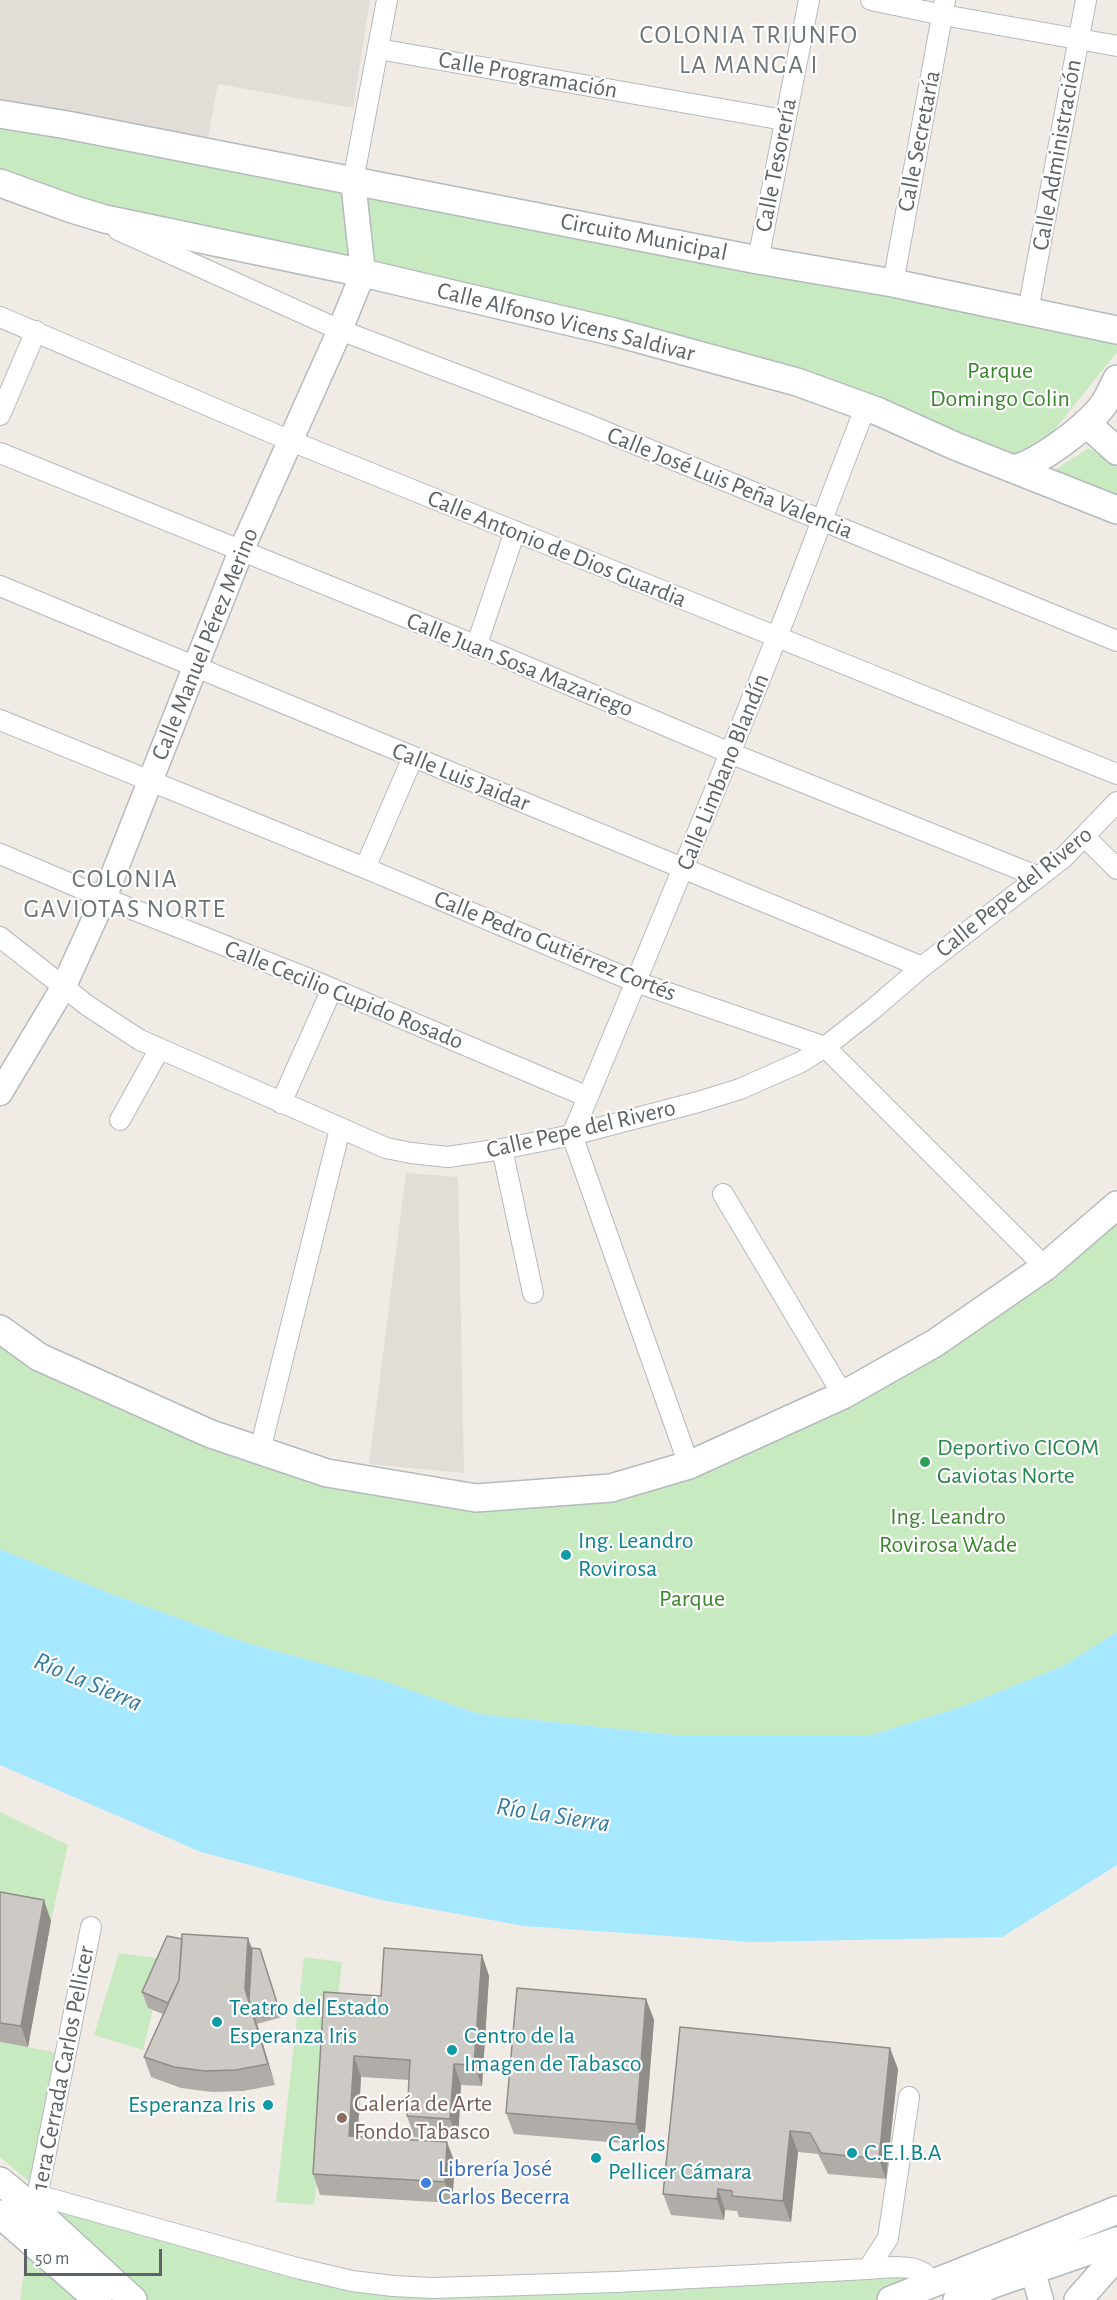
<!DOCTYPE html>
<html>
<head>
<meta charset="utf-8">
<style>
	body { margin:0 }
	#map { position:relative; width:1117px; height:2300px; overflow:hidden; background:#f0ece5; font-family:"Alegreya Sans",sans-serif }
	canvas { display:block }
	.scale { position:absolute; left:24px; top:2249px; width:138px; height:27px; box-sizing:border-box; border:3px solid #5d6367; border-top:0; padding-left:8px; font-size:18px; line-height:21px; white-space:nowrap; color:#5d6367; -webkit-text-stroke:4px #fff; paint-order:stroke }
</style>
</head>
<body>
<div id="map">
<canvas width="1117" height="2300"></canvas>
<div class="scale">50 m</div>
</div>
<script>
const g = document.querySelector('canvas').getContext('2d');
g.lineJoin = 'round';
function paint(path, color) {
  g.fillStyle = color;
  g.fill(path, 'evenodd');
}
function stroke(path, color, width, dash) {
  g.strokeStyle = color;
  g.lineWidth = width;
  g.lineCap = dash ? 'butt' : 'round';
  g.setLineDash(dash || []);
  g.stroke(path);
}
function drawText(font, color, halo, rows, align = 'center') {
  g.font = font + ' "Alegreya Sans",sans-serif';
  g.lineWidth = 4.5;
  g.setLineDash([]);
  g.textBaseline = 'middle';
  g.strokeStyle = halo;
  g.fillStyle = color;
  for (const [text, x, y, turn = 0] of rows) {
    g.save();
    g.translate(x, y);
    g.rotate((+turn || 0) * Math.PI / 180);
    g.textAlign = isNaN(turn) ? turn : align;
    if (halo) g.strokeText(text, 0, 0);
    g.fillText(text, 0, 0);
    g.restore();
  }
}
paint(new Path2D(`
	M0 0H370L353 108 218 84 207 143 0 105Z
	M406 1173 458 1177 464 1473 369 1464Z`), '#e2ddd6');
paint(new Path2D(`
	M0 123 350 183 356 264 42 191 0 175Z
	M362 197 1117 339V352L1051 434 1015 460 373 265Z
	M1089 448 1117 467V496L1052 472Z
	M1117 1205V1632L1063 1666 961 1707 872 1735H674L479 1714 381 1680 247 1643 109 1593 0 1549V1329L260 1450 476 1498 611 1488 843 1395Z
	M0 1812 68 1845 51 1921 0 1912Z
	M119 1953 165 1959 143 2050 94 2035Z
	M304 1957 342 1962 314 2205 276 2202Z
	M0 2042 59 2053 34 2186 0 2157Z
	M37 2195 352 2281 868 2269 933 2282 890 2300H133Z
	M29 2239 98 2300H20Z`), '#c7eac0');
paint(new Path2D(`
	M0 1549 109 1593 247 1643 381 1680 479 1714 674 1735H872L961 1707 1063 1666 1117 1632V1865L1002 1937 753 1942 524 1926 381 1900 201 1852 0 1765Z`), '#a6e8ff');
const minor = new Path2D(`
	M871 0 943 15 1117 46
	M378 49 784 120
	M353 181 387 0
	M118 230 340 330 584 423 1117 641
	M758 260 809 0
	M893 283 945 0
	M1028 311 1086 0
	M0 317 291 441 1117 774
	M0 415 36 331
	M0 453 492 652 730 753 1039 877
	M0 586 922 967
	M476 647 515 531
	M0 720 365 868 636 982 825 1047 1045 1267
	M1085 837 1117 869
	M0 854 104 898 302 976 588 1097
	M365 868 413 757
	M0 937 88 1006 140 1040 386 1148 411 1153 448 1157 502 1149 572 1135 698 1102 740 1089 801 1062 825 1047 872 1010 922 967 1063 858 1117 802
	M281 1103 332 989
	M120 1120 159 1050
	M502 1149 533 1293
	M723 1194 843 1395
	M260 1450 340 1129
	M689 1465 572 1135C641 970 710 805 776 639 807 562 835 484 866 406
	M37 2195 297 2268 352 2281 393 2286 433 2288 616 2282 868 2269 888 2238 909 2097
	M35 2207 91 1927
	M868 2269C881 2268 911 2264 922 2272 926 2274 929 2279 933 2282`);
const tertiary = new Path2D(`
	M0 1093 63 988 104 898 241 551 340 330 363 273 353 181
	M1027 2253 1041 2300`);
const secondary = new Path2D(`
	M0 114 67 125 758 260 893 283 1117 330
	M0 183 72 209 105 219 363 273 614 332 797 382 877 411 955 446 1117 510
	M1086 423 1117 451
	M1014 469C1041 462 1088 426 1104 404 1109 396 1113 387 1117 379
	M0 1329 39 1357 211 1434 327 1473 476 1498 611 1488 689 1465 843 1395 935 1343 1045 1267 1117 1205
	M0 2181 34 2209 133 2300
	M0 2214 98 2300
	M891 2300 1117 2210
	M957 2300 993 2284 1117 2241
	M1078 2300 1117 2256`);
stroke(minor, '#b6b9bd', 22);
stroke(tertiary, '#b6b9bd', 27);
stroke(secondary, '#b4babe', 30);
stroke(minor, '#fff', 20);
stroke(tertiary, '#fff', 24);
stroke(secondary, '#fff', 27);
paint(new Path2D(`
	M0 1892 51 1921 28 2047 0 2042Z
	M252 1948 260 1949 282 2017 257 2024 275 2085 243 2091 212 2092 181 2088 151 2077 144 2057 163 2014 148 2008 142 1992Z
	M482 1955 489 1976 482 2086 461 2085 458 2140 414 2137 407 2116 409 2080 361 2077 358 2136 455 2163 452 2203 320 2195 313 2174 324 1992 381 1996Z
	M646 1999 654 2020 644 2145 514 2134 506 2113Z
	M898 2069 886 2179 828 2174 818 2154 798 2152 791 2222 739 2217 737 2211 725 2210 724 2220 671 2215 663 2194Z`), '#b0ada9');
paint(new Path2D(`
	M44 1900 51 1921 28 2047 21 2026Z
	M248 1938 256 1959 253 2013 257 2024 275 2085 268 2064 245 1989Z
	M482 1955 489 1976 482 2086 474 2065Z
	M646 1999 654 2020 644 2145 636 2124Z
	M890 2048 898 2069 886 2179 879 2159Z
	M354 2056 361 2077 356 2156 349 2136Z
	M454 2064 461 2085 458 2140 450 2119Z
	M790 2131 798 2152 791 2222 783 2201Z
	M447 2142 455 2163 452 2203 445 2182Z
	M718 2189 725 2210 724 2220 717 2199Z`), '#908d89');
const building = new Path2D(`
	M0 1892 44 1900 21 2026 0 2023Z
	M182 1934 248 1938 245 1989 268 2064 236 2070 205 2071 174 2067 144 2057 179 1980Z
	M167 1936 182 1939 179 1980 168 2003 142 1992Z
	M252 1948 260 1949 278 2006 253 2013 249 2000Z
	M384 1948 482 1955 474 2065 454 2064 450 2119 407 2116 410 2060 354 2056 349 2136 447 2142 445 2182 313 2174 324 1992 381 1996Z
	M517 1988 646 1999 636 2124 506 2113Z
	M680 2027 890 2048 879 2159 821 2153 810 2133 790 2131 783 2201 732 2196V2191L718 2189 717 2199 663 2194Z`);
paint(building, '#cdc9c4');
stroke(building, '#908d89', 1.5);
for (const [x, y, r, color] of [
	[925,1462,6,"#2e9e5b"],
	[566,1555,6,"#0f9aa8"],
	[217,2022,6,"#0f9aa8"],
	[452,2050,6,"#0f9aa8"],
	[268,2105,6,"#0f9aa8"],
	[342,2118,6,"#8d6e63"],
	[852,2153,6,"#0f9aa8"],
	[596,2158,6,"#0f9aa8"],
	[426,2183,6,"#3f7fe0"]
]) {
  const dot = new Path2D();
  dot.arc(x, y, r, 0, 2 * Math.PI);
  g.fillStyle = color;
  g.fill(dot);
  stroke(dot, '#fff', 2);
}
drawText('24px', '#5d6367', '#fff', [
	["Calle Programación",528,75,10],
	["Calle Secretaría",919,141,-79],
	["Calle Administración",1057,155,-80],
	["Calle Tesorería",776,165,-79],
	["Circuito Municipal",644,237,11],
	["Calle Alfonso Vicens Saldivar",566,322,14],
	["Calle José Luis Peña Valencia",730,483,22],
	["Calle Antonio de Dios Guardia",557,549,22],
	["Calle Manuel Pérez Merino",205,644,-68],
	["Calle Juan Sosa Mazariego",520,665,22],
	["Calle Limbano Blandín",723,772,-68],
	["Calle Luis Jaidar",461,777,22],
	["Calle Pepe del Rivero",1014,892,-39],
	["Calle Pedro Gutiérrez Cortés",555,946,22],
	["Calle Cecilio Cupido Rosado",344,995,22],
	["Calle Pepe del Rivero",581,1129,-13],
	["1era Cerrada Carlos Pellicer",63,2068,-79]
]);
drawText('24px', '#3a842e', '#fff', [
	["Parque",1000,371],
	["Domingo Colin",1000,399],
	["Ing. Leandro",948,1517],
	["Rovirosa Wade",948,1545],
	["Parque",692,1599]
]);
drawText('24px', '#27864d', '#fff', [
	["Deportivo CICOM",937,1448],
	["Gaviotas Norte",937,1476]
], 'left');
drawText('24px', '#0d838f', '#fff', [
	["Ing. Leandro",578,1541],
	["Rovirosa",578,1569],
	["Teatro del Estado",229,2008],
	["Esperanza Iris",229,2036],
	["Centro de la",464,2036],
	["Imagen de Tabasco",464,2064],
	["Esperanza Iris",256,2105,"right"],
	["Carlos",608,2144],
	["Pellicer Cámara",608,2172],
	["C.E.I.B.A",864,2153]
], 'left');
drawText('24px', '#785e54', '#fff', [
	["Galería de Arte",354,2104],
	["Fondo Tabasco",354,2132]
], 'left');
drawText('24px', '#366cbe', '#fff', [
	["Librería José",438,2169],
	["Carlos Becerra",438,2197]
], 'left');
g.letterSpacing = '1.5px';
drawText('26px', '#6e7579', '#fff', [
	["COLONIA TRIUNFO",749,35],
	["LA MANGA I",749,65],
	["COLONIA",125,879],
	["GAVIOTAS NORTE",125,909]
]);
g.letterSpacing = '0px';
drawText('italic 26px', '#337a9e', '#fff', [
	["Río La Sierra",88,1682,23],
	["Río La Sierra",553,1815,9]
]);
</script>
</body>
</html>
